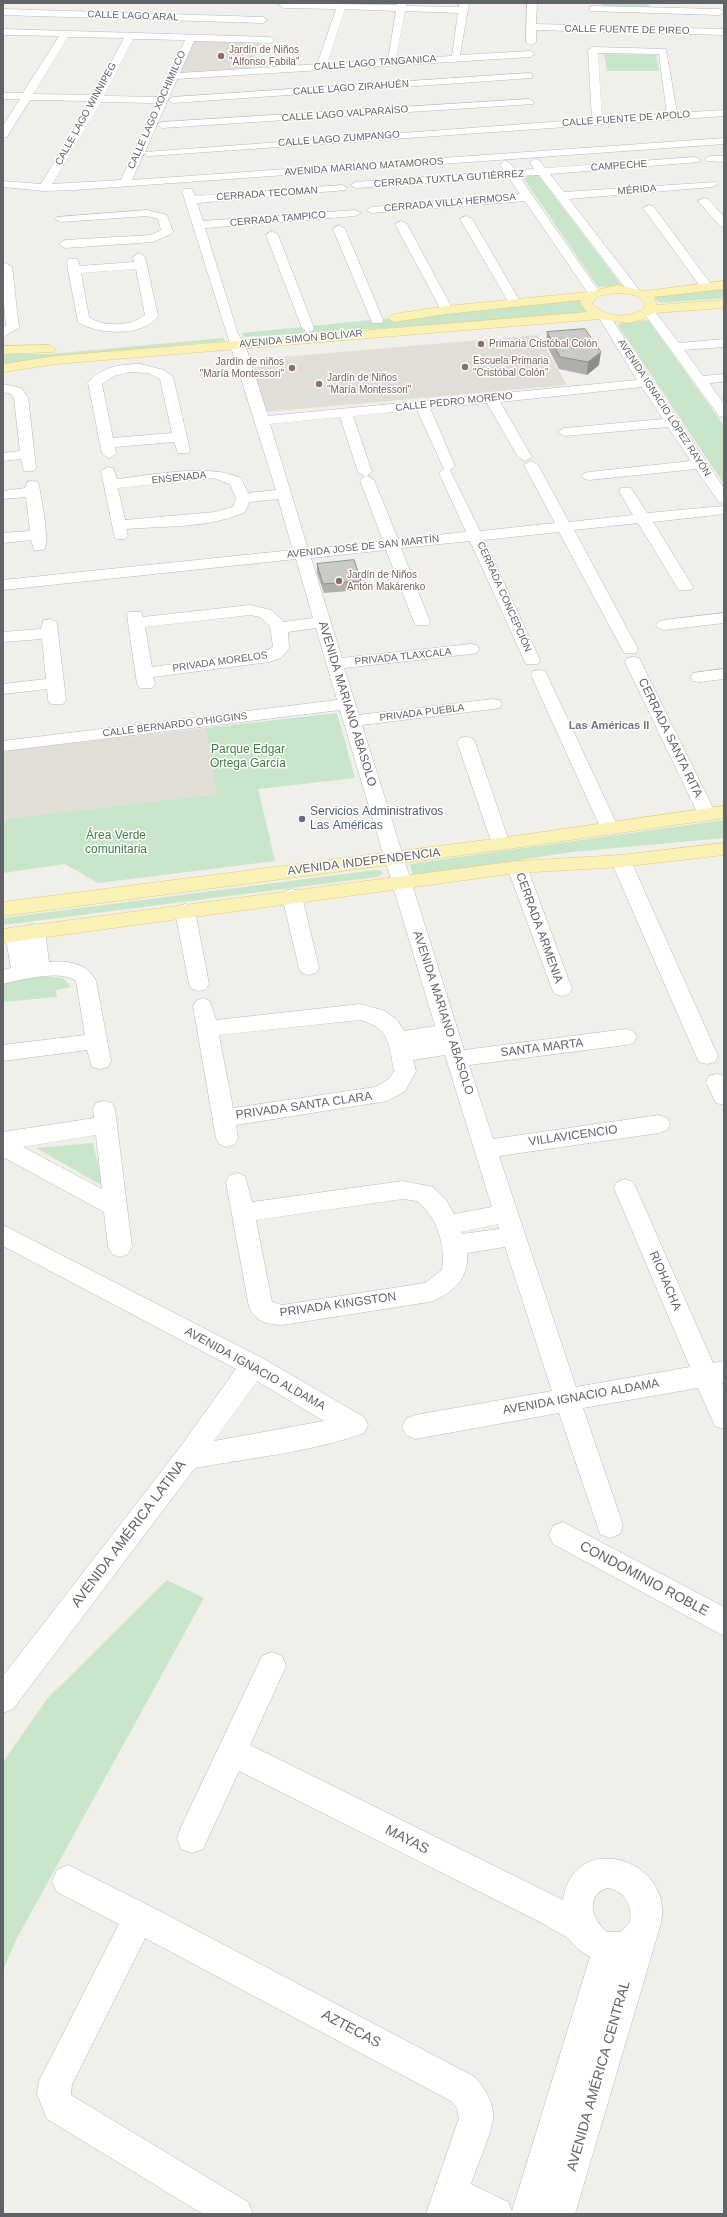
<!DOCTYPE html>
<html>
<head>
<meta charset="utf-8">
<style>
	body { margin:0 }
	#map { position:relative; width:727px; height:2217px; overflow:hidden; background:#f0efe9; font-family:Arial,sans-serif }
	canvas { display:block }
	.frame { position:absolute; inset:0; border:4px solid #606367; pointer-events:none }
</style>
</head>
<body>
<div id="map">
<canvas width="727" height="2217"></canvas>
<div class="frame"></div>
</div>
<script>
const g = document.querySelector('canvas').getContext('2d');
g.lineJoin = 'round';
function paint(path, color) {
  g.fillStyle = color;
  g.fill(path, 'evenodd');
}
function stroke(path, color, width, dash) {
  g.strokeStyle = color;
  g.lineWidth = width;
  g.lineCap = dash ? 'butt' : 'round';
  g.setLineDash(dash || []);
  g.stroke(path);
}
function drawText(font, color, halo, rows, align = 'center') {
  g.font = font + ' Arial,sans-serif';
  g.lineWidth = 3;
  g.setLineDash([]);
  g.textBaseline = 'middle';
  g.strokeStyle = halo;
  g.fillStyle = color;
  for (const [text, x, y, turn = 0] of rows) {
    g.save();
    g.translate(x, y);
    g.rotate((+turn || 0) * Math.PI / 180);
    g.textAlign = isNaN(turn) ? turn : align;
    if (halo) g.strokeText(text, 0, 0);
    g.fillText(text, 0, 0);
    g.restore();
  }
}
paint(new Path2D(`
	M194 40 260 42 250 70 178 74Z
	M538 335 567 385 265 412 251 368 274 365 272 358Z
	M206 728 217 794 3 819V751Z`), '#e0ded7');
paint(new Path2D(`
	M601 3H649L650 7 602 6Z
	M604 54 656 55 659 71H607Z
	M538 175 622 286 598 287 522 176Z
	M724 288V298L660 303 649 294Z
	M580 299 582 306 589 313 481 322 244 337 242 333Z
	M648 320 724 426V484L617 324Z
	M223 338 225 341 57 357 3 365V354H51Z
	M337 713 355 778 258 789 275 861 98 883 65 864 3 873V819L217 794 206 728Z
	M724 820V838L572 852 413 876 410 864Z
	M375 870 382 871V874L377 877 330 883 3 925V918Z
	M39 976 63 978 71 987 56 990 57 997 3 1002V982Z
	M93 1143 103 1186 36 1148Z
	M167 1580 204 1598 16 1940 3 1971V1762L47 1699Z`), '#c8e5c9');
const minor = new Path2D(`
	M281 3 397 5V3H407L406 6 459 7V3H469L460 55 530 51 535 54 530 57 177 79 145 152 592 119 588 50 593 47 666 49 677 113 724 110V116L149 156 144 153 132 180 724 138V144L74 190 44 191 3 187V181L41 184 91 101 30 100 7 137 3 138V126L20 99H3V93H23L59 36 3 35V29L270 37 275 40 270 43 194 41 180 73 320 64 318 62 336 9 284 8 279 5ZM345 9 396 11 388 60 327 64ZM405 11 458 13 452 56 396 59ZM68 37 124 38 94 95 33 94ZM133 39 185 40 159 97 104 96ZM598 53 659 54 667 114 602 118ZM101 102 156 103 121 180 52 184Z
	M527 3H537L536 24 723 29 724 35 536 30V42L531 45 526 42Z
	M593 6 719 9 724 12 719 15 590 11V7Z
	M3 9 263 17 268 20 263 23 3 15Z
	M529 73 532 74V78L173 103 168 100 173 97Z
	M529 99 534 102 533 104 162 128 157 125 162 122Z
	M711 156H724V162L707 161 706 159 707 157Z
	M695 157 700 160 699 162 550 174 564 192 716 182 718 184 712 187 569 199 640 291 634 295 630 294 539 175 519 176 600 293 598 296H590L525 201 372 213 366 210 372 207 520 194 508 177 356 188 350 185 356 182 504 171 500 164 505 161 509 162 515 170 534 169 530 162 535 159 539 160 545 168Z
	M342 185 348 188 346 190 197 203 203 221 355 210 361 213 355 216 205 228 238 334 245 344 268 416 637 380 598 316 604 312 610 316 653 383 724 488V503L719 502 696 469 589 480 584 479 582 476 584 473 589 472 691 461 668 427 565 436 558 432 565 428 663 419 642 387 500 402 532 457 525 461 518 457 487 403 430 408 455 466 450 470 480 531 555 523 524 465 531 461 538 465 569 522 633 515 619 491 621 488H631L647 513 724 506V514L653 522 693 587 691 590H679L677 587 638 523 574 530 638 649 636 653H624L622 649 559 532 484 540 540 660 538 664H526L524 660 470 541 401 548 430 622 428 625H416L414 622 386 550 311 558 342 658 471 644 477 645 479 649 477 653 471 654 344 668 359 715 493 699 499 700 502 704 499 708 493 709 362 725 464 1050 626 1029 633 1031 637 1037 633 1043 626 1045 469 1065 493 1139 659 1115 667 1118 670 1124 667 1130 659 1133 499 1156 576 1387 690 1367 614 1188 617 1182 625 1179 633 1182 636 1188 713 1363 724 1361V1383H722L724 1389V1429L715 1426 698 1388 583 1408 623 1525 620 1534 610 1538 600 1534 597 1525 559 1413 415 1439 406 1435 402 1427 406 1419 415 1415 552 1391 505 1247 467 1253C469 1279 453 1294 429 1302L282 1325C267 1324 256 1322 249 1307L226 1182 229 1176 237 1173 245 1176 252 1202 403 1181 433 1187 446 1200 454 1214 492 1207 445 1055 413 1060 416 1071 405 1091 387 1101 236 1125 238 1138 235 1144 227 1147 219 1144 216 1138 193 1006 196 1001 203 998 210 1001 216 1020 360 1004 385 1011 397 1020 404 1031 435 1026 340 710 3 751V741L337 700 316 628 288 632 289 648 281 658 269 662 153 677 155 684 152 688H140L137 684 127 615 129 612H141L143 617 250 605 271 610 284 622 313 618 296 559 3 590V580L293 550 278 499 249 502 245 512C211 528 164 526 126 529L128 536 125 539H115L101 471 108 467 113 468 117 479C154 475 208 463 241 478L248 493 276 490 182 191 184 189H192L195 196ZM417 410 444 469 439 473 466 532 398 539 374 480 367 476 372 472 353 416ZM340 417 358 472 365 476 360 480 383 541 308 549 270 424ZM213 478 230 484 236 498 233 507 215 512 125 520 118 488ZM250 615 260 617 270 626 273 647 261 653 152 667 145 627ZM360 1020C390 1028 389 1044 394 1071L389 1079 375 1087 233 1108 219 1035ZM403 1199 417 1201C437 1216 446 1246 442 1270L425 1283 282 1305 272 1302 256 1220ZM498 1224 499 1229 462 1234 461 1232Z
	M704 198 708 199 724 217V227L720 226 698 201Z
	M649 205 653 206 711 284 713 287 711 290H703L643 208Z
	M147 210 167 215 173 232 171 234 153 242 65 248 59 244 65 240 151 235 161 230 158 219 147 216 61 222 55 219 57 217Z
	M466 216 472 219 521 303 519 306 515 307 509 303 460 219Z
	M401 221 407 224 453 310 451 313 447 314 441 310 395 224Z
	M339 225 345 229 383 320 382 323H372L371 320 333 229Z
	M272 231 278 235 314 328 313 331 308 332 302 328 266 235Z
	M139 253 145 257 158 316C144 337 97 335 78 322L68 270 67 262 69 259H77L80 266 134 262 133 257ZM136 269 145 315C132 326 104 328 89 317L81 273Z
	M6 263 12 267 19 328 3 337V328L6 326 3 295V264Z
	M649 308 653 309 679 343 724 339V347L684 350 703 376 724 374V382L709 383 724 404V417L719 416 643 312Z
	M140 364 164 370 173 377 190 450 188 453H178L174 442 115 447 116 454 109 458 102 454 88 383C99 367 122 364 140 364ZM130 372 148 373 160 379 172 433 113 438 102 384 114 376Z
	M3 384 21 388 28 397 36 468 34 471H24L21 459 3 461V453L20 451 14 398 11 394 3 392Z
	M32 481 37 482 39 485C41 497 50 542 44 550H34L31 540 3 543V533L30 531 26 497 3 499V491L25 488 27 482Z
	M724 613V623L664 630 658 628 656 625 658 622 664 620Z
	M49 619 55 621 57 624 66 700 63 704H51L48 700 47 689 3 694V684L46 679 42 639 3 642V632L41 629 43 621Z
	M633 657 639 658 641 662 716 814 714 818 707 820 700 818 698 814 625 662 627 658Z
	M724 669V679L699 682 693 681 691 677 693 673Z
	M539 670 545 671 547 675 619 829 617 833 610 835 603 833 601 829 531 675 533 671Z
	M466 737 472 738 475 742 510 844 508 848 501 850 494 848 492 844 457 742 460 738Z
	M621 855 628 857 631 861 718 1056 715 1062 707 1064 699 1062 696 1056 611 861 614 857Z
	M517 861 524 862 527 867 572 989 569 994 562 996 555 994 552 989 507 867 510 862Z
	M292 889 299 891 302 896 319 968 316 973 309 975 302 973 299 968 282 896 285 891Z
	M185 904 192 906 195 911 209 984 206 989 199 991 192 989 189 984 175 911 178 906Z
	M35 924 42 926 45 931 49 962C68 960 87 963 96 981L111 1061 108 1067 100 1069 92 1067 87 1050 3 1061V1045L85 1035 76 981C60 969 21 980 3 984V970L11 968 5 934 8 929 15 927 22 929 26 941 25 931 28 926Z
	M717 1074 724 1076V1105L716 1103 706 1082 709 1076Z
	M104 1101 112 1103 115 1109 132 1247 128 1254 120 1257 112 1254 108 1247 104 1212 3 1157V1132L94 1118 93 1109 96 1103ZM96 1135 102 1189 23 1147Z
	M3 1225 262 1358 364 1417 368 1425 364 1433C312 1452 249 1458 195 1468L13 1709 3 1713V1676L178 1450 236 1369 3 1246ZM257 1381 324 1421 214 1441Z
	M563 1522 724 1607V1636L553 1544 549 1535 553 1526Z
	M272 1652 282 1656 286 1666 250 1745 563 1900C574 1828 674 1859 661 1923L575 2214H426L459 2118 457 2108 451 2101 145 1938 72 2084 71 2095 248 2202 253 2214H203L47 2119 37 2094 39 2081 119 1924 57 1892 52 1881 57 1870 68 1865 150 1906 475 2077C484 2088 495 2103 493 2119 490 2138 477 2165 471 2184L508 2202 512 2211 590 1957 578 1949 568 1938 542 1923 239 1771 203 1849 192 1853 181 1849 177 1838 181 1827 262 1656ZM608 1888C625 1891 633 1906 630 1922L621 1932H607C592 1920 584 1894 608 1888Z`);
const major = new Path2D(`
	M724 281V289L654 297 657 305 724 300V308L654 313 641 320 627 323 600 319 56 364 3 372V364L56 356 587 312 580 303 581 300 447 314 394 322 388 318 394 314 447 306 588 292 617 285 645 291ZM617 293C628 294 645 294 645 308 630 319 604 318 592 303L599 296Z
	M49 345 56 349 54 352 3 354V346Z
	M724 806V818L501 850 3 916V902L501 838Z
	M724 843V855L621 867 517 873 3 943V929L517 861 621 855Z`);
stroke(minor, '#b5b8bb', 1);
stroke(major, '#e7c96b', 1);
paint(minor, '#fff');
paint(major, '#f9f1b5');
paint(new Path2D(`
	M547 332 599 365 587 375 559 369 546 344Z
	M317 564 361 581V590L324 593 317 573Z`), '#afaea9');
paint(new Path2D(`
	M601 352 599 365 587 375 588 362Z`), '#8f8d8a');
const building = new Path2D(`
	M585 329 601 352 588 362 560 357 547 332Z
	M354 560 361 581 323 584 317 564Z`);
paint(building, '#cccac5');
stroke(building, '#8f8d8a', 1);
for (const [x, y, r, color] of [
	[221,56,4,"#8d6e63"],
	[481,344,4,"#8d6e63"],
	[465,367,4,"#8d6e63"],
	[292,368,4,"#8d6e63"],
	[319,384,4,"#8d6e63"],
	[339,581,4,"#8d6e63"],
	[302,819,4,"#5c6f8a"]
]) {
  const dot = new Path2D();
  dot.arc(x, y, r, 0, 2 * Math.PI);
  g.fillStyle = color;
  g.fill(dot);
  stroke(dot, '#fff', 1.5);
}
drawText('10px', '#606367', '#fff', [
	["CALLE LAGO ARAL",133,16,2],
	["CALLE FUENTE DE PIREO",627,30,1],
	["CALLE LAGO TANGANICA",375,63,-4],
	["CALLE LAGO ZIRAHUÉN",351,88,-4],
	["CALLE LAGO XOCHIMILCO",157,110,-66],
	["CALLE LAGO WINNIPEG",86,114,-61],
	["CALLE LAGO VALPARAÍSO",345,114,-4],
	["CALLE FUENTE DE APOLO",626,119,-4],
	["CALLE LAGO ZUMPANGO",339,139,-4],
	["CAMPECHE",619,166,-4],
	["AVENIDA MARIANO MATAMOROS",364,167,-4],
	["CERRADA TUXTLA GUTIÉRREZ",449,179,-4],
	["MÉRIDA",637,190,-5],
	["CERRADA TECOMAN",267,194,-4],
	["CERRADA VILLA HERMOSA",450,203,-5],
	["CERRADA TAMPICO",278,219,-5],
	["AVENIDA SIMÓN BOLÍVAR",301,339,-5],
	["CALLE PEDRO MORENO",454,402,-6],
	["AVENIDA IGNACIO LÓPEZ RAYÓN",664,408,57],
	["ENSENADA",179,478,-6],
	["AVENIDA JOSÉ DE SAN MARTÍN",363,547,-6],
	["CERRADA CONCEPCIÓN",504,597,66],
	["PRIVADA TLAXCALA",403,657,-6],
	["PRIVADA MORELOS",220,662,-8],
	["PRIVADA PUEBLA",422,713,-7],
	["CALLE BERNARDO O'HIGGINS",175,725,-7]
]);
drawText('10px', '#785e54', '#fff', [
	["Jardín de Niños",229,50],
	["\"Alfonso Fabila\"",229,62],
	["Primaria Cristóbal Colón",489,344],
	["Escuela Primaria",473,361],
	["\"Cristóbal Colón\"",473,373],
	["Jardín de niños",284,362,"right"],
	["\"María Montessori\"",284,374,"right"],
	["Jardín de Niños",327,378],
	["\"María Montessori\"",327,390],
	["Jardín de Niños",347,575],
	["Antón Makárenko",347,587]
], 'left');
drawText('bold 11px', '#717579', '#fff', [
	["Las Américas II",609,726]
]);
drawText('12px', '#606367', '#fff', [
	["AVENIDA MARIANO ABASOLO",347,704,73],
	["CERRADA SANTA RITA",670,738,64],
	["AVENIDA INDEPENDENCIA",364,862,-7],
	["CERRADA ARMENIA",539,928,70],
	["AVENIDA MARIANO ABASOLO",443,1013,72],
	["SANTA MARTA",542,1048,-7],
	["PRIVADA SANTA CLARA",304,1106,-8],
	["VILLAVICENCIO",573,1136,-8],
	["RIOHACHA",665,1281,67],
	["PRIVADA KINGSTON",338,1305,-8],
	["AVENIDA IGNACIO ALDAMA",255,1369,29],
	["AVENIDA IGNACIO ALDAMA",581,1397,-10]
]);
drawText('12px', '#3d8142', '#fff', [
	["Parque Edgar",248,750],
	["Ortega García",248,764],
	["Área Verde",116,836],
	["comunitaria",116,850]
]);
drawText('12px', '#4e5e75', '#fff', [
	["Servicios Administrativos",310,812],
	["Las Américas",310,826]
], 'left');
drawText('14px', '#606367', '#fff', [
	["AVENIDA AMÉRICA LATINA",129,1534,-53],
	["CONDOMINIO ROBLE",644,1579,28],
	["MAYAS",407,1840,27],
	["AZTECAS",351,2029,28],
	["AVENIDA AMÉRICA CENTRAL",599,2076,-74]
]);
</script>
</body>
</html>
